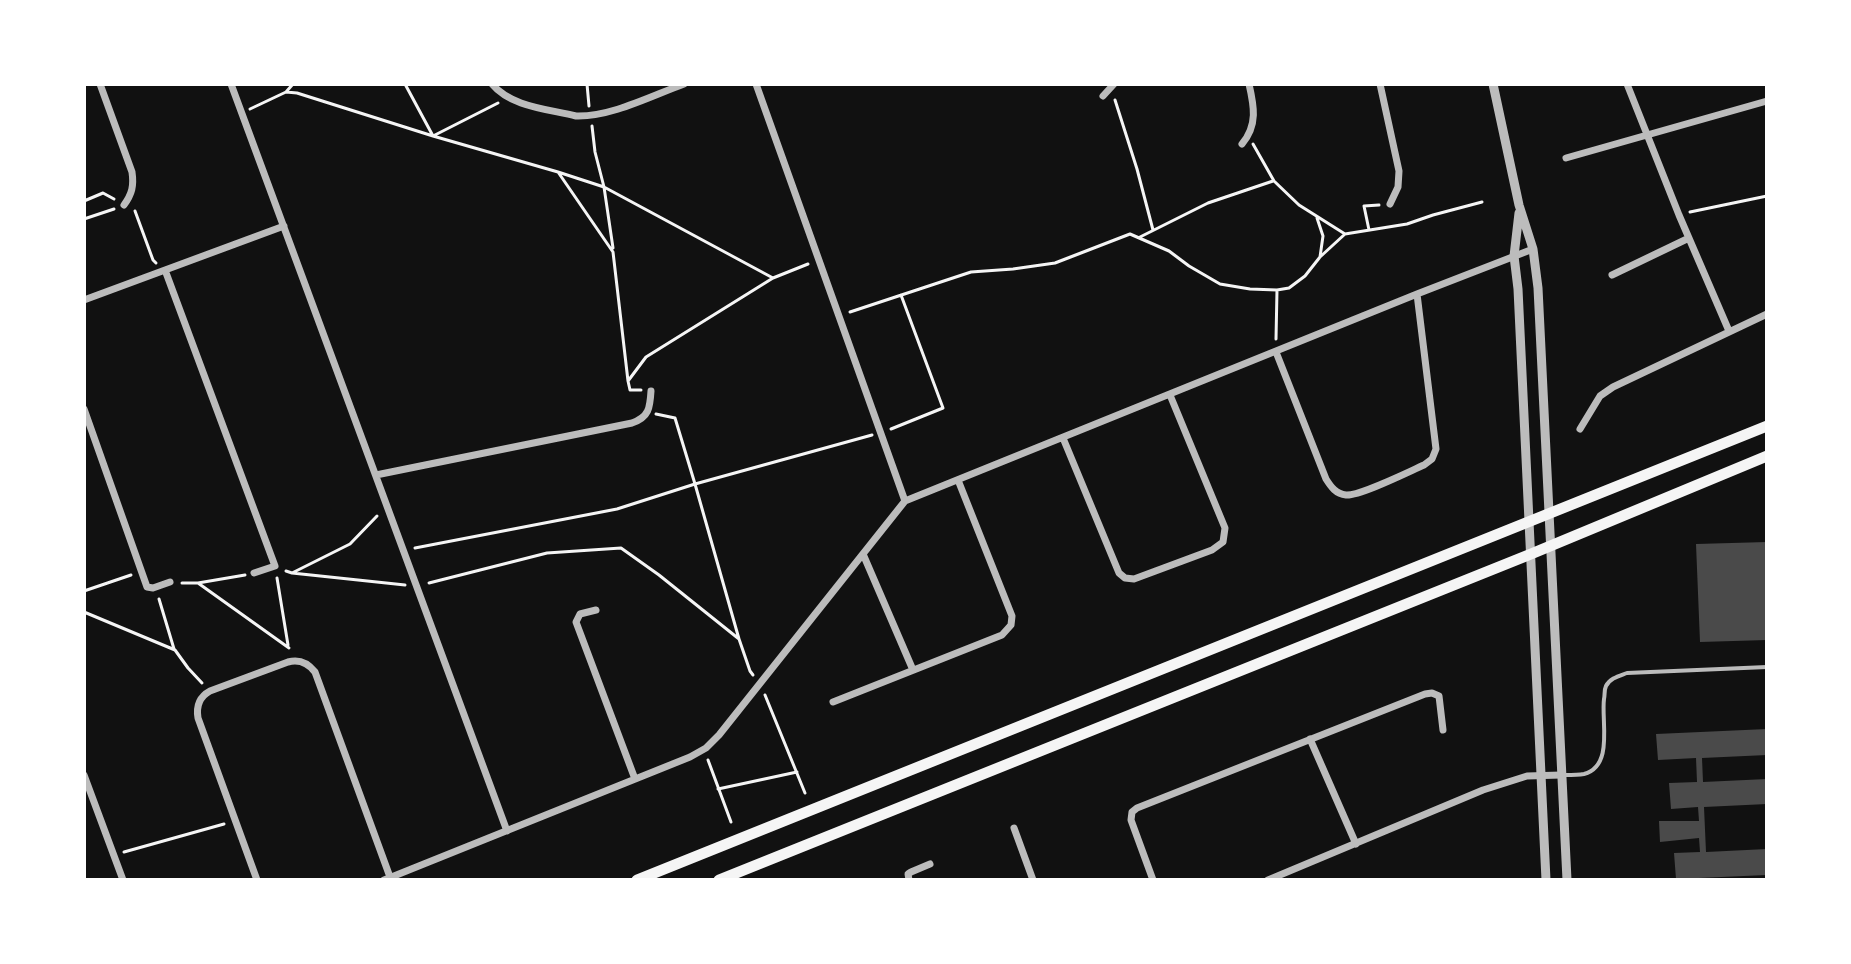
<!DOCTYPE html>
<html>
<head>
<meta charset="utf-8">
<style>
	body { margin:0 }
	#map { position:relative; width:1851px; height:964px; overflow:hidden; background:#111; font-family:Karla,sans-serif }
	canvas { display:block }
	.frame { position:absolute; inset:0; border:86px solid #fff; pointer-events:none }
</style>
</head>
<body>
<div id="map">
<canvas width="1851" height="964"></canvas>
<div class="frame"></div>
</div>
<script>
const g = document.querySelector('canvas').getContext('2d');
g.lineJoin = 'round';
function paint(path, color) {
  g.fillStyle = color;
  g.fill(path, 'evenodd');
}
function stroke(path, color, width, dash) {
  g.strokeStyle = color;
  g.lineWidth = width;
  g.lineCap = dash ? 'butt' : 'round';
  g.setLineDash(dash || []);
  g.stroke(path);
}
paint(new Path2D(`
	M1767 542V640L1700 642 1696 544Z
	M1767 729V755L1702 758 1703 782 1767 779V804L1704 807 1706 852 1767 849V875L1676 879 1674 853 1700 852 1699 838 1660 842 1659 821H1699L1698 807 1671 809 1669 783 1697 782 1696 758 1658 760 1656 734Z`), '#4a4a4a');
stroke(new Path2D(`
	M405 84 433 136 498 103
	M587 84 589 106
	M286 92 293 84
	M1115 100 1137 169 1153 230
	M250 109 286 92 297 93 433 136 558 172 613 252 628 381 646 357 773 278 808 264
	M1253 144 1274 181 1299 205 1345 234 1407 224 1433 215 1482 202
	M558 172 604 187 595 152 592 126
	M84 201 103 193 114 199
	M135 211 153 260 156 263
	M1690 212 1767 196
	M1317 218 1323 236 1320 257
	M84 219 114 209
	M1369 230 1364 206 1379 205
	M1140 237 1208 203 1273 181
	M613 248 604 187 773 278
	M850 312 971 272 1013 269 1055 263 1130 234 1169 251 1189 266 1220 284 1250 289 1277 290 1289 288 1305 276 1320 257 1345 234
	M1276 339 1277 290
	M628 381 630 390H641
	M891 429 943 408 901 295
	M415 548 617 509 695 484 675 418 656 414
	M286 571 292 573 405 585
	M292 573 350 544 377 516
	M277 578 288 645
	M182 583H198L289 648
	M198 583 245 575
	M429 583 547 553 621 548 659 575 739 639 750 671 753 675
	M84 591 131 575
	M159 599 174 649
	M84 612 175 650 188 668 202 683
	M739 639 695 484 872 435
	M765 695 805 793
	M708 760 731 822
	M718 789 797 772
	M124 852 224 824`), '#f5f5f5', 3);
stroke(new Path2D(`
	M1565 775C1571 775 1578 775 1584 774 1614 766 1601 721 1604 699 1605 695 1604 690 1606 686 1610 678 1619 676 1627 673L1767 667`), '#bcbcbc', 4);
stroke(new Path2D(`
	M100 84 132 172C134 186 132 194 124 205
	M231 84 507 831
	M492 84C511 107 548 109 576 116 611 117 651 96 684 84
	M756 84 905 501
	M1380 84 1399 171 1398 187 1390 204
	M1627 84 1679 215 1729 331
	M1103 96 1114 84
	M1242 144C1258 125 1254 106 1249 84
	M1566 158 1767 101
	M165 270 275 566 254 573
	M1612 275 1689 238
	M84 300 284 226
	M1276 352 1326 479C1331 487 1336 494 1346 495 1360 496 1408 472 1424 465L1432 459 1436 449 1417 294
	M84 409 147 587 153 588 170 582
	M1580 429 1600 396 1613 387 1767 314
	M1063 438 1119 573 1125 578 1134 579 1212 550 1223 542 1225 528 1170 395
	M376 475 632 423C649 417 650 408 651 391
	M863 554 913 670
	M596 610 580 614 576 622 635 779
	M833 702 1002 635 1011 625 1012 616 958 480
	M1310 739 1356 844
	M84 775 123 880
	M1014 828 1033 880
	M257 880 198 718C196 706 199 697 210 691L288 662C299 659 308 663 315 672L390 877
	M384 880 690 757 706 748 719 735 905 501 1417 294 1533 249
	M909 880 908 874 911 872 930 864
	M1153 880 1131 820 1132 812 1137 808 1425 694 1432 693 1439 696 1443 730
	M1268 880 1483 790 1527 776 1561 775`), '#bcbcbc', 7);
stroke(new Path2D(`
	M1493 84 1519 205 1533 249 1538 288 1567 880
	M1519 213 1514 256 1518 289 1546 880`), '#bcbcbc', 9);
stroke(new Path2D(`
	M637 880 1767 426
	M719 880 1531 554 1767 456`), '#f5f5f5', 11);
</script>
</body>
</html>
